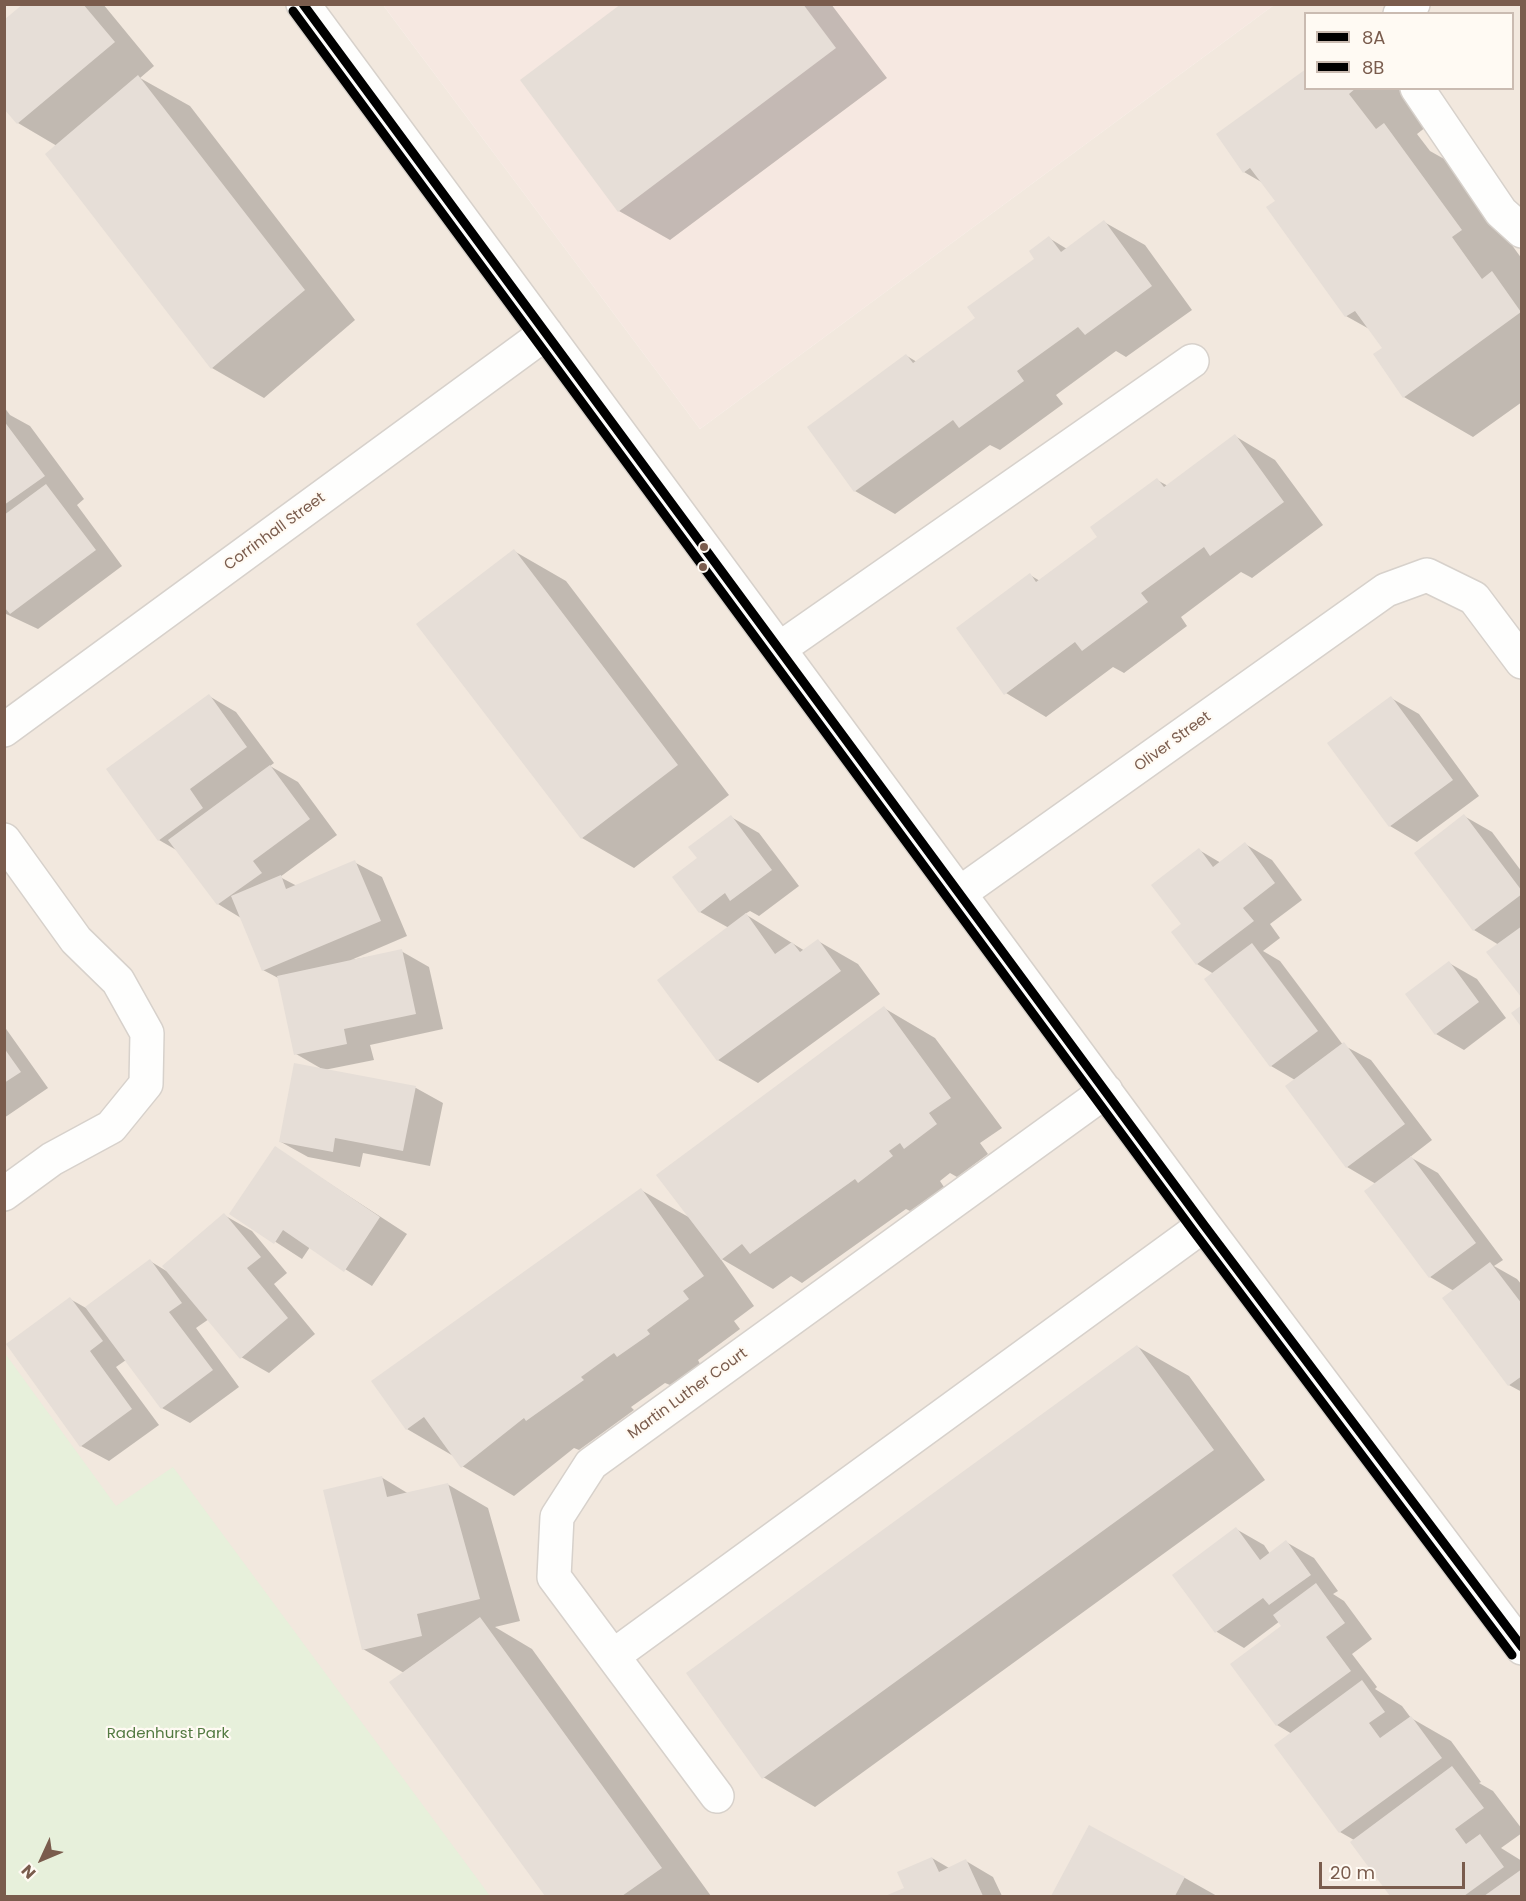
<!DOCTYPE html>
<html>
<head>
<meta charset="utf-8">
<style>
	body { margin:0 }
	#map { position:relative; width:1526px; height:1901px; overflow:hidden; background:#f9f5f0; font-family:Poppins,sans-serif }
	canvas { display:block }
	.frame { position:absolute; inset:0; border:6px solid #7a5c4d; pointer-events:none }
	.legend { position:absolute; left:1304px; top:12px; width:210px; height:78px; box-sizing:border-box; background:#fffaf3; border:2px solid #cabbb1; margin:0; padding:8px 10px; list-style:none; font-size:18px; color:#7a5c4d }
	.legend li { display:flex; align-items:center; gap:12px; height:30px }
	.legend b { width:30px; border:2px solid #cabbb1 }
	.north { position:absolute; left:12px; top:1829px; width:60px; height:60px; -webkit-text-stroke:4px #fffaf3; paint-order:stroke; rotate:226deg; font-size:16px; font-weight:700; line-height:24px; text-align:center; color:#7a5c4d }
	.north::after { content:''; display:block; margin:auto; width:21px; height:27px; background:#7a5c4d; clip-path:polygon(50% 0,100% 100%,50% 72%,0 100%) }
	.scale { position:absolute; left:1319px; top:1862px; width:146px; height:27px; box-sizing:border-box; border:3px solid #7a5c4d; border-top:0; padding-left:8px; font-size:18px; line-height:21px; white-space:nowrap; color:#7a5c4d; -webkit-text-stroke:4px #fffaf3; paint-order:stroke }
</style>
</head>
<body>
<div id="map">
<canvas width="1526" height="1901"></canvas>
<div class="frame"></div>
<ul class="legend">
<li><b style="height:8px;background:#000"></b>8A</li>
<li><b style="height:8px;background:#000"></b>8B</li>
</ul>
<div class="north">N</div>
<div class="scale">20 m</div>
</div>
<script>
const g = document.querySelector('canvas').getContext('2d');
g.lineJoin = 'round';
function paint(path, color) {
  g.fillStyle = color;
  g.fill(path, 'evenodd');
}
function stroke(path, color, width, dash) {
  g.strokeStyle = color;
  g.lineWidth = width;
  g.lineCap = dash ? 'butt' : 'round';
  g.setLineDash(dash || []);
  g.stroke(path);
}
function drawText(font, color, halo, rows, align = 'center') {
  g.font = font + ' Poppins,sans-serif';
  g.lineWidth = 4.5;
  g.setLineDash([]);
  g.textBaseline = 'middle';
  g.strokeStyle = halo;
  g.fillStyle = color;
  for (const [text, x, y, turn = 0] of rows) {
    g.save();
    g.translate(x, y);
    g.rotate((+turn || 0) * Math.PI / 180);
    g.textAlign = isNaN(turn) ? turn : align;
    if (halo) g.strokeText(text, 0, 0);
    g.fillText(text, 0, 0);
    g.restore();
  }
}
paint(new Path2D(`
	M5 5H383L700 429 1274 5H1521V1896H5ZM1306 14H1512V88H1306Z`), '#f2e8de');
paint(new Path2D(`
	M383 5H1274L700 429Z`), '#f6e8e1');
paint(new Path2D(`
	M4 1352 116 1506 173 1467 490 1896H5Z`), '#e7f0db');
paint(new Path2D(`
	M25 4H103L154 66 140 78 190 106 355 320 264 398 212 368 57 146 18 123Z
	M624 4H831L887 78 670 240 619 211Z
	M1306 88H1395L1401 91 1426 127 1417 134 1430 151 1453 164 1522 259V402L1473 437 1404 397 1384 348 1371 330 1346 316 1277 202 1263 183 1244 172Z
	M1104 222 1145 245 1192 310 1126 357 1116 351 1056 395 1063 404 1000 450 990 445 895 514 855 491 907 356 917 362 977 318 1036 259 1049 238 1067 249Z
	M4 407 10 415 30 426 84 499 77 505 122 566 38 629 4 613Z
	M1235 436 1275 460 1323 525 1252 578 1241 572 1181 617 1187 626 1124 673 1113 667 1046 717 1006 693 1030 575 1040 581 1099 537 1157 480 1168 486Z
	M514 551 566 581 729 795 634 868 582 838 418 624Z
	M209 696 236 712 274 763 270 766 298 782 337 835 280 877 297 886 354 862 382 877 407 936 351 960 401 951 429 967 443 1029 370 1045 374 1060 324 1070 416 1088 443 1103 430 1166 363 1153 360 1167 308 1157 281 1142 322 1069 296 1054 280 979 263 970 241 918 218 904 178 851 159 840Z
	M1391 698 1419 714 1479 796 1417 842 1390 826Z
	M1464 816 1492 832 1522 872V996L1499 945 1474 930Z
	M731 817 759 833 799 886 759 916 750 911 745 914 805 951 818 941 858 964 880 994 758 1083 718 1060 729 928 700 912 699 859Z
	M1245 844 1272 860 1302 900 1270 924 1280 938 1263 951 1280 961 1343 1045 1371 1060 1432 1140 1410 1157 1438 1173 1503 1260 1494 1266 1517 1279 1522 1285V1392L1509 1385 1454 1291 1430 1277 1366 1191 1376 1184 1347 1167 1295 1080 1271 1066 1206 980 1214 974 1197 964 1183 924 1199 850 1221 863Z
	M1449 963 1477 979 1506 1018 1464 1050 1436 1034Z
	M884 1008 935 1038 1002 1128 980 1143 988 1154 957 1177 950 1173 940 1181 944 1187 910 1211 906 1209 802 1283 791 1276 773 1289 720 1258 754 1306 734 1321 740 1329 698 1360 700 1364 670 1385 665 1383 631 1407 634 1410 579 1450 574 1448 514 1496 462 1466 455 1457 407 1429 641 1190 692 1219Z
	M4 1026 48 1088 4 1118Z
	M275 1148 407 1234 372 1286 310 1247 302 1259 231 1213Z
	M224 1215 252 1231 287 1273 274 1284 315 1334 269 1373 241 1357 209 1319 196 1328 239 1387 190 1423 162 1408 126 1360 116 1367 159 1425 109 1461 81 1446 70 1299 86 1308 150 1261 168 1272Z
	M1138 1347 1189 1376 1265 1480 815 1807 763 1777Z
	M381 1477 409 1494 447 1484 488 1508 520 1621 495 1627 532 1649 711 1896H547L391 1682 404 1673 363 1649Z
	M1236 1529 1264 1545 1270 1554 1286 1542 1314 1558 1338 1591 1333 1594 1344 1601 1372 1639 1352 1654 1377 1687 1375 1689 1402 1706 1411 1718 1451 1741 1481 1782 1479 1783 1493 1791 1522 1829V1833L1501 1848 1522 1861V1896H1392L1352 1842 1354 1840 1340 1832 1292 1734 1277 1725 1233 1664 1283 1626 1280 1621 1244 1648 1217 1632 1174 1575Z
	M1090 1827 1185 1878 1217 1896H1052Z
	M932 1858 949 1868 966 1861 993 1877 1002 1896H888L906 1888Z`), '#0003');
paint(new Path2D(`
	M23 4H83L115 42 17 124 4 109V20Z
	M621 4H803L836 48 618 212 520 80Z
	M1306 69V88H1356L1349 94 1376 129 1384 123 1462 230 1452 237 1482 279 1492 271 1521 312 1403 398 1373 354 1382 348 1355 311 1345 317 1266 207 1275 201 1250 168 1243 173 1216 134Z
	M138 75 305 290 211 369 45 154Z
	M1104 220 1152 286 1085 335 1078 327 1017 371 1024 381 959 428 953 420 854 492 807 427 906 354 913 363 975 318 967 307 1034 259 1029 251 1049 236 1061 252Z
	M4 421 45 476 4 505Z
	M1235 434 1284 502 1210 556 1204 547 1141 593 1148 602 1082 651 1075 642 1004 695 956 628 1030 573 1036 582 1097 537 1090 527 1157 478 1164 487Z
	M46 484 96 550 10 614 4 607V515Z
	M514 549 678 765 581 839 416 624Z
	M209 694 247 747 190 789 203 808 158 841 106 769Z
	M1391 696 1453 780 1389 827 1327 743Z
	M270 765 310 819 253 861 262 873 217 905 168 840Z
	M1464 814 1522 891V894L1473 931 1414 853Z
	M731 815 772 870 730 901 725 893 699 913 672 877 697 858 688 847Z
	M1245 842 1275 883 1243 908 1254 921 1196 965 1171 932 1181 924 1151 885 1199 848 1213 867Z
	M355 860 381 921 262 971 231 896 281 875 286 889Z
	M746 913 775 954 792 942 800 952 818 939 841 971 717 1061 657 980Z
	M1522 926V998L1486 952Z
	M1252 943 1318 1031 1270 1067 1204 979Z
	M402 949 416 1014 344 1029 347 1044 294 1055 277 976Z
	M1449 961 1479 1002 1435 1035 1405 994Z
	M1522 1005V1028L1511 1013Z
	M884 1006 951 1098 929 1113 937 1124 904 1149 900 1143 889 1151 893 1156 858 1183 855 1179 750 1254 742 1244 721 1260 656 1175Z
	M1344 1042 1405 1124 1346 1168 1285 1086Z
	M4 1048 21 1072 4 1083Z
	M294 1063 416 1086 403 1151 335 1138 333 1152 279 1142Z
	M275 1146 380 1217 344 1272 283 1230 274 1244 229 1214Z
	M1411 1156 1476 1243 1429 1278 1364 1191Z
	M641 1188 704 1276 683 1291 689 1299 647 1330 650 1334 617 1357 614 1353 581 1377 584 1380 526 1421 524 1418 461 1468 424 1417 406 1430 371 1381Z
	M224 1213 261 1257 247 1268 288 1318 240 1359 162 1266Z
	M150 1259 182 1303 169 1312 213 1370 161 1409 85 1307Z
	M1490 1262 1522 1304V1376L1508 1386 1442 1298Z
	M70 1297 103 1341 90 1351 132 1409 80 1447 6 1344Z
	M1137 1345 1214 1450 762 1779 686 1673Z
	M382 1476 387 1497 448 1483 480 1599 417 1614 422 1636 362 1650 323 1490Z
	M1236 1527 1260 1560 1286 1540 1311 1575 1269 1605 1263 1598 1215 1633 1172 1575Z
	M1316 1583 1345 1623 1326 1637 1351 1671 1276 1726 1230 1664 1281 1626 1273 1615Z
	M480 1617 662 1868 622 1896H545L389 1682Z
	M1362 1680 1385 1712 1369 1723 1380 1738 1411 1716 1442 1758 1339 1833 1274 1745Z
	M1452 1766 1484 1808 1455 1829 1466 1844 1480 1834 1504 1867 1464 1896H1390L1350 1842Z
	M1089 1825 1185 1877 1175 1896H1051Z
	M932 1857 939 1872 966 1859 983 1896H885L904 1888 897 1872Z
	M1522 1869V1896H1484Z`), '#e6ded7');
const minor = new Path2D(`
	M303 4 1204 1225 1522 1648
	M1400 14 1413 4
	M1417 88 1501 212 1522 231
	M779 649 1192 361
	M4 730 546 333
	M4 840 76 940 118 981 147 1033 146 1084 111 1127 52 1159 4 1194
	M960 893 1386 590 1427 575 1474 598 1522 662
	M613 1656 1204 1225
	M717 1796 554 1577 557 1517 591 1464 1106 1091`);
stroke(minor, '#d7d1cb', 36);
stroke(minor, '#fefefd', 33);
stroke(new Path2D(`
	M303 4 1204 1225 1522 1647`), '#000', 9);
stroke(new Path2D(`
	M293 11 1194 1232 1512 1655`), '#000', 9);
for (const [x, y, r, color] of [
	[704,547,5,"#7a5c4d"],
	[703,567,5,"#7a5c4d"]
]) {
  const dot = new Path2D();
  dot.arc(x, y, r, 0, 2 * Math.PI);
  g.fillStyle = color;
  g.fill(dot);
  stroke(dot, '#fffaf3', 2);
}
drawText('15px', '#7a5c4d', '#fffaf3', [
	["Corrinhall Street",275,532,-36],
	["Oliver Street",1173,742,-36],
	["Martin Luther Court",688,1394,-36]
]);
drawText('15px', '#537a41', '#fffaf3', [
	["Radenhurst Park",168,1734]
]);
</script>
</body>
</html>
